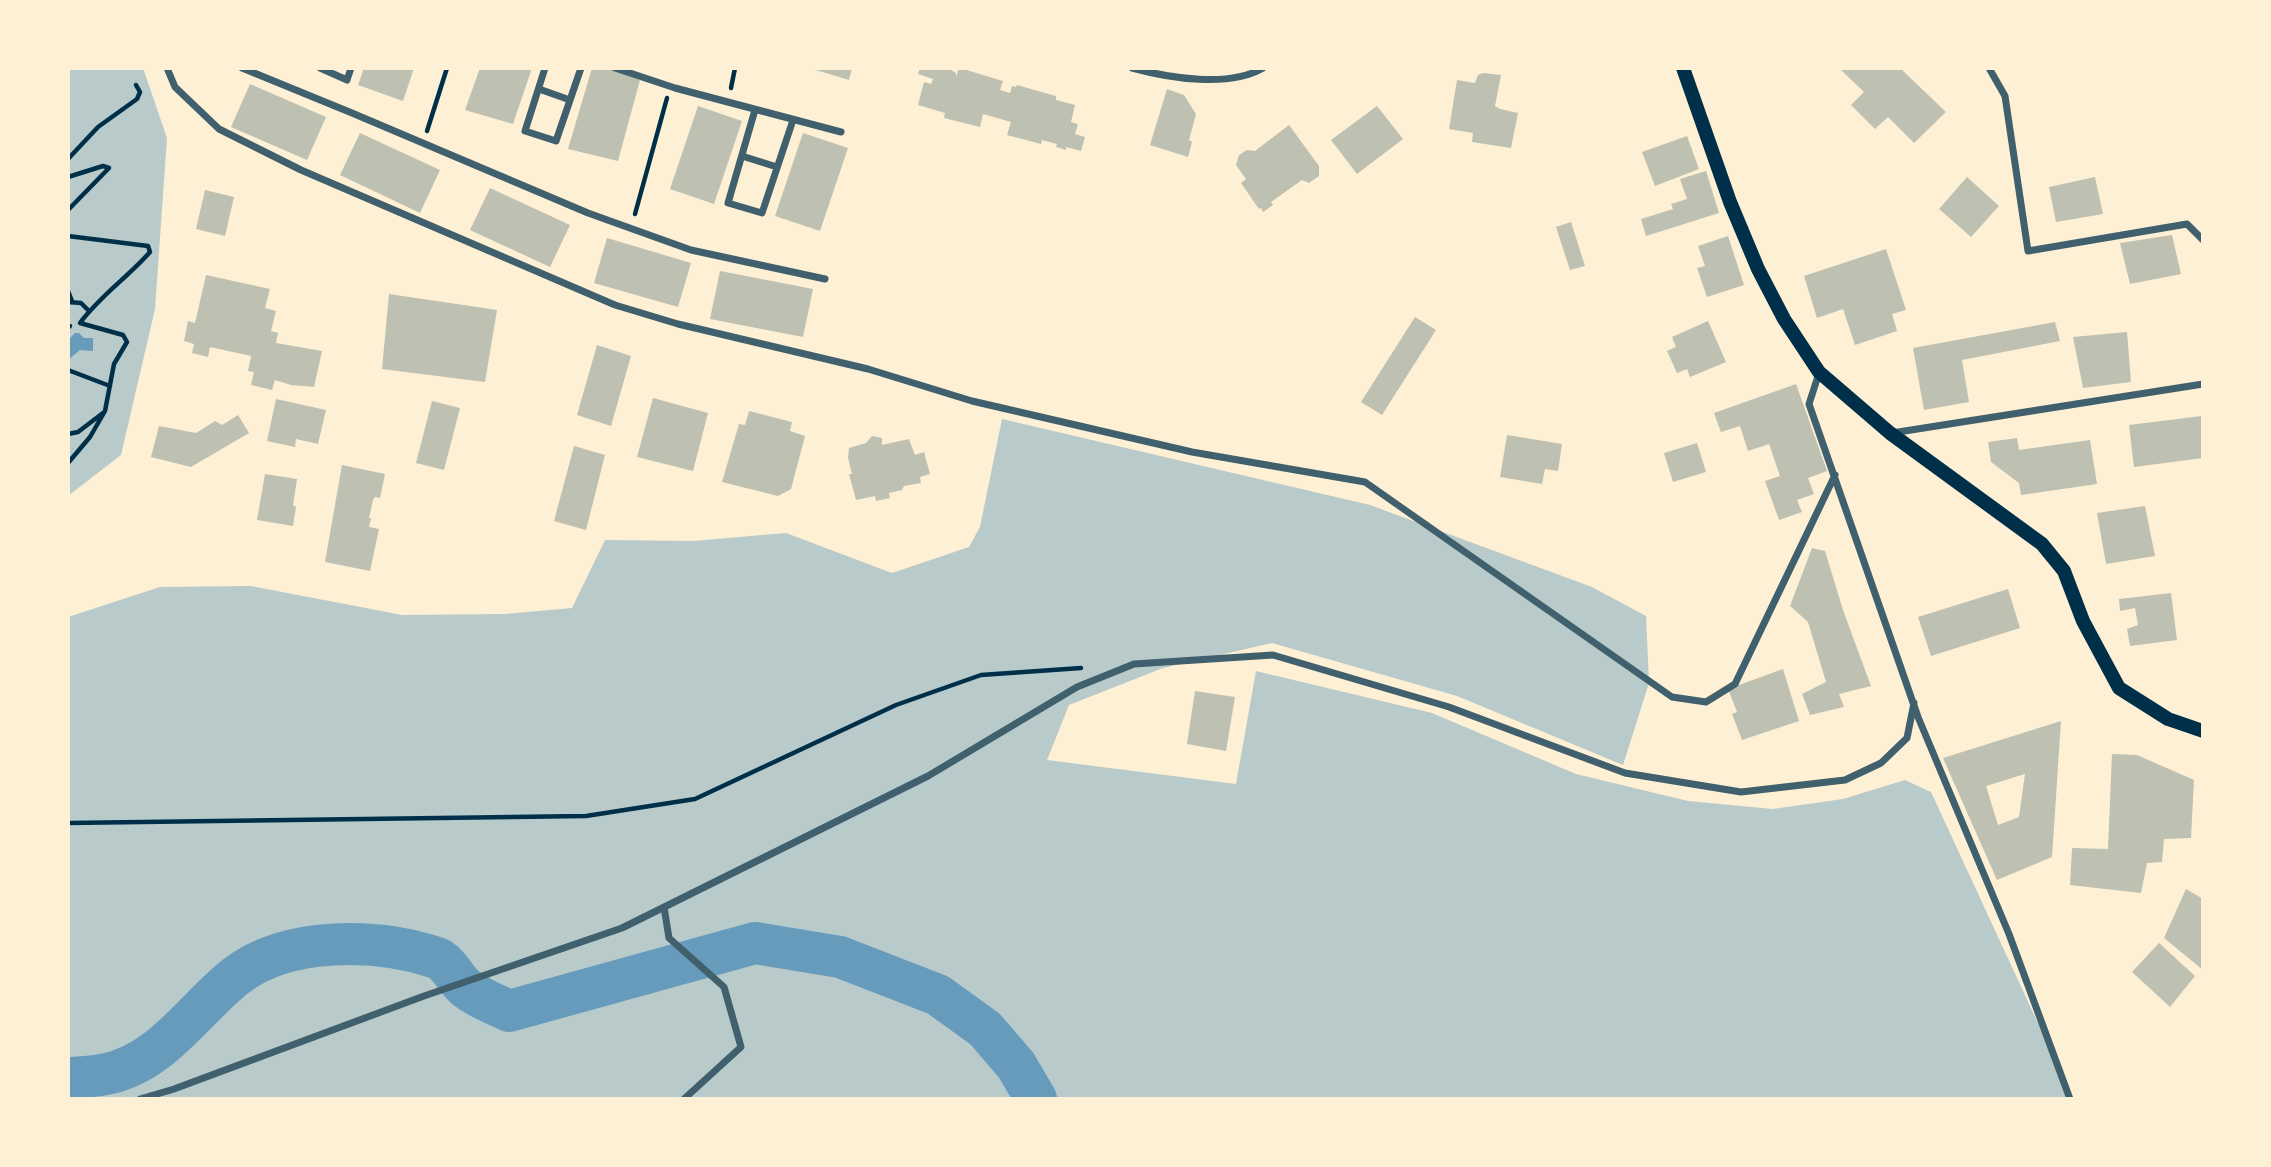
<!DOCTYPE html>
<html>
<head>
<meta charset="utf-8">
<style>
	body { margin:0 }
	#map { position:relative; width:2271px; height:1167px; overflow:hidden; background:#fdf0d5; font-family:Overpass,sans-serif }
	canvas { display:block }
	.frame { position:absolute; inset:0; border:70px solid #fdf0d5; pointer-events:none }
</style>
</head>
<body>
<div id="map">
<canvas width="2271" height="1167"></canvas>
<div class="frame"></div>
</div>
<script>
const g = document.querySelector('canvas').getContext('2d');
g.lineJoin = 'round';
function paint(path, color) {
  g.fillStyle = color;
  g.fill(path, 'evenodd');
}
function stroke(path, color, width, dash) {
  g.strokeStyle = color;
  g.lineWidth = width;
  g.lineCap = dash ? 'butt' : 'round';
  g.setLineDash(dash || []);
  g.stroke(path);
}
paint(new Path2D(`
	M68 68H143L167 138 155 309 121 455 68 496Z
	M1002 419 1370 505 1592 587 1646 616 1649 683 1623 765 1457 696 1272 643 1163 668 1069 705 1047 760 1236 784 1256 671 1432 713 1576 774 1688 801 1773 809 1843 799 1905 780 1931 792 2073 1099H68V617L160 587 251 586 402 615 505 614 572 608 605 540 693 541 786 533 892 573 969 547 980 527Z`), '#b9caca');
paint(new Path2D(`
	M75 333H79L84 338H93V351L80 350 69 359 68 340Z`), '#669bbc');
stroke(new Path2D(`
	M68 1078C80 1077 94 1077 106 1074 162 1063 194 1009 236 976 288 936 377 938 437 958 449 963 456 980 466 988 478 998 495 1004 509 1011L755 943 840 957 938 995 985 1029 1016 1065 1036 1099`), '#669bbc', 42);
paint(new Path2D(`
	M364 68H414L403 101 358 85Z
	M480 68H532L513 124 465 110Z
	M592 68H607L640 80 618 161 568 149Z
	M809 68H852L849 80Z
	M920 68H947L956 73V78L958 70 963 69 1003 81 1000 90 1010 93 1012 86 1016 87 1017 85 1056 96V100L1075 105 1071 122 1078 124 1075 134 1085 137 1081 151 1066 147V150L1056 147 1057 144 1042 140 1041 144 1007 135 1011 122 983 114 980 127 944 118 945 113 918 105 924 82 931 84 933 79 918 74Z
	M1842 68H1900L1946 112 1914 143 1888 117 1875 129 1851 105 1864 92 1841 70Z
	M1483 73 1501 75 1495 106 1500 109 1518 113 1511 148 1472 142 1473 133 1449 129 1457 80 1475 83 1478 75Z
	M250 84 326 117 307 160 231 127Z
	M1167 89 1184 95 1196 114 1189 140 1192 142 1188 157 1150 145Z
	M698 106 742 121 714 204 670 189Z
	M1377 106 1403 139 1357 174 1331 140Z
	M1289 125 1319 166V176L1309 183 1302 180 1271 202 1273 205 1263 212 1261 208 1259 209 1241 183 1246 179 1236 165 1239 155 1247 150 1255 151Z
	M360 133 440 170 420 213 340 175Z
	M803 133 848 148 820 231 775 216Z
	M1687 136 1699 169 1655 186 1642 152Z
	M1706 171 1719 213 1646 236 1641 219 1673 209 1671 204 1687 199 1680 179Z
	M1967 177 1999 206 1971 237 1939 209Z
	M2095 177 2103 214 2056 222 2049 187Z
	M490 188 570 225 550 267 470 230Z
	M205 190 234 197 225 236 196 229Z
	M1571 222 1585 266 1570 270 1556 227Z
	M2172 235 2181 274 2130 284 2120 243Z
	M1728 236 1744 285 1707 297 1697 268 1705 266 1698 246Z
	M607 238 691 263 678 307 594 283Z
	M1886 249 1906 310 1892 314 1897 331 1855 345 1843 309 1817 318 1804 276Z
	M720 271 813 289 803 337 710 319Z
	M206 275 270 289 265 308 276 311 271 331 278 333 276 343 322 351 314 387 291 385 275 380 272 390 251 385 254 372 248 371 251 356 210 347 208 357 192 353 194 344 184 341 188 321 195 323Z
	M389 294 497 310 485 382 382 369Z
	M1415 317 1436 330 1382 415 1361 402Z
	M1708 321 1726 362 1690 377 1687 369 1677 373 1667 351 1676 347 1672 337Z
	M2055 322 2060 341 1962 360 1969 402 1924 410 1913 348Z
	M2127 332 2131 382 2083 388 2073 337Z
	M597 345 631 356 611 426 577 415Z
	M1796 384 1827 471 1808 478 1814 494 1797 500 1802 512 1779 520 1765 481 1780 476 1769 444 1748 451 1740 426 1721 432 1714 413Z
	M653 398 708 413 693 471 637 457Z
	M276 399 326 410 318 444 296 439 295 447 267 441Z
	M432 401 460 408 444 470 416 463Z
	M749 411 792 422 790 431 805 436 791 489 778 496 722 482 739 424 745 425Z
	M238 415 249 433 191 467 151 457 159 426 196 433 215 421 222 425Z
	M2202 416 2203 458 2134 467 2129 425Z
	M1507 435 1562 444 1558 471 1545 469 1542 484 1500 477Z
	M872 436 882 438V445L909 439 915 455 924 452 930 474 920 477 921 483 904 486 902 490 889 493 890 498 876 501 875 496 856 500 849 474H852L848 458 849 448 866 443Z
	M2017 438 2019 450 2090 440 2097 484 2021 495 2019 483 1991 462 1988 442Z
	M1697 443 1706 472 1673 482 1664 453Z
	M574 446 605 455 586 530 554 521Z
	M342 465 385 474 380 498 375 497 373 500 369 518H371L369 527 379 529 370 571 325 562Z
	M265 474 297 479 293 505 296 507 293 526 257 520Z
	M2145 506 2155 556 2106 564 2097 513Z
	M1812 548 1825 551 1843 610 1871 686 1839 694 1844 707 1810 715 1802 694 1826 682 1808 622 1790 606Z
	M2008 589 2020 628 1931 656 1918 617Z
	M2171 593 2177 640 2130 646 2127 629 2138 625 2135 608 2120 611 2119 599Z
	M1783 669 1799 721 1742 740 1732 714 1737 712 1728 689Z
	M1195 691 1235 697 1226 751 1187 744Z
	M2061 721 2052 857 1997 880 1943 758ZM2025 774 2019 817 1998 825 1986 786Z
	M2112 754 2137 755 2194 780 2191 838 2164 839 2162 862 2147 863 2141 893 2070 885 2072 848 2108 849Z
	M2186 889 2203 899V970L2164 938Z
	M2159 943 2195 976 2170 1007 2132 972Z`), '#bec0b2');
stroke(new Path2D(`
	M731 88 735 68
	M427 131 447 68
	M68 159 98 127 137 99 140 92 136 85
	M68 177 103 166 109 168 68 210
	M635 214 667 98
	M68 236 148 246 150 252C128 277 100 296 80 323L123 335 127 342 114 364 105 411 90 437 68 463
	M68 291 72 301
	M68 302 81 303 89 311
	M68 326H70L68 328
	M68 370 110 386
	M68 434 78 432 103 413
	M68 823 586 816 695 799 896 705 981 675 1081 668`), '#003049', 4.5);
stroke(new Path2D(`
	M167 68 175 87 219 129 301 170 615 305 678 324 868 369 972 401 1192 452 1365 482 1672 697 1706 702 1735 684 1835 475
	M242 68 352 113 588 213 691 250 825 279
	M320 68 347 80 351 68
	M545 68 525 131 556 141 581 68
	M615 68 675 88 841 132
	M1132 68C1169 78 1229 88 1263 68
	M1989 68 2005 96 2028 251 2187 224 2203 240
	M539 89 570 100
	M755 110 728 203 762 213 793 120
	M742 156 777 167
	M1819 373 1809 404 1918 717 2009 934 2070 1099
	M1892 433 2203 384
	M664 907 669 938 724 987 741 1047 684 1099
	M140 1099 174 1089 424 996 622 928 928 776 1077 687 1134 664 1273 655 1449 707 1625 773 1741 792 1845 780 1881 763 1907 738 1914 703`), '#3f606c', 7);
stroke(new Path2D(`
	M1683 68 1730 202 1758 269 1784 319 1819 372 1890 433 2042 544 2064 571 2083 621 2119 688 2168 719 2203 731`), '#003049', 14);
</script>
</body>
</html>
